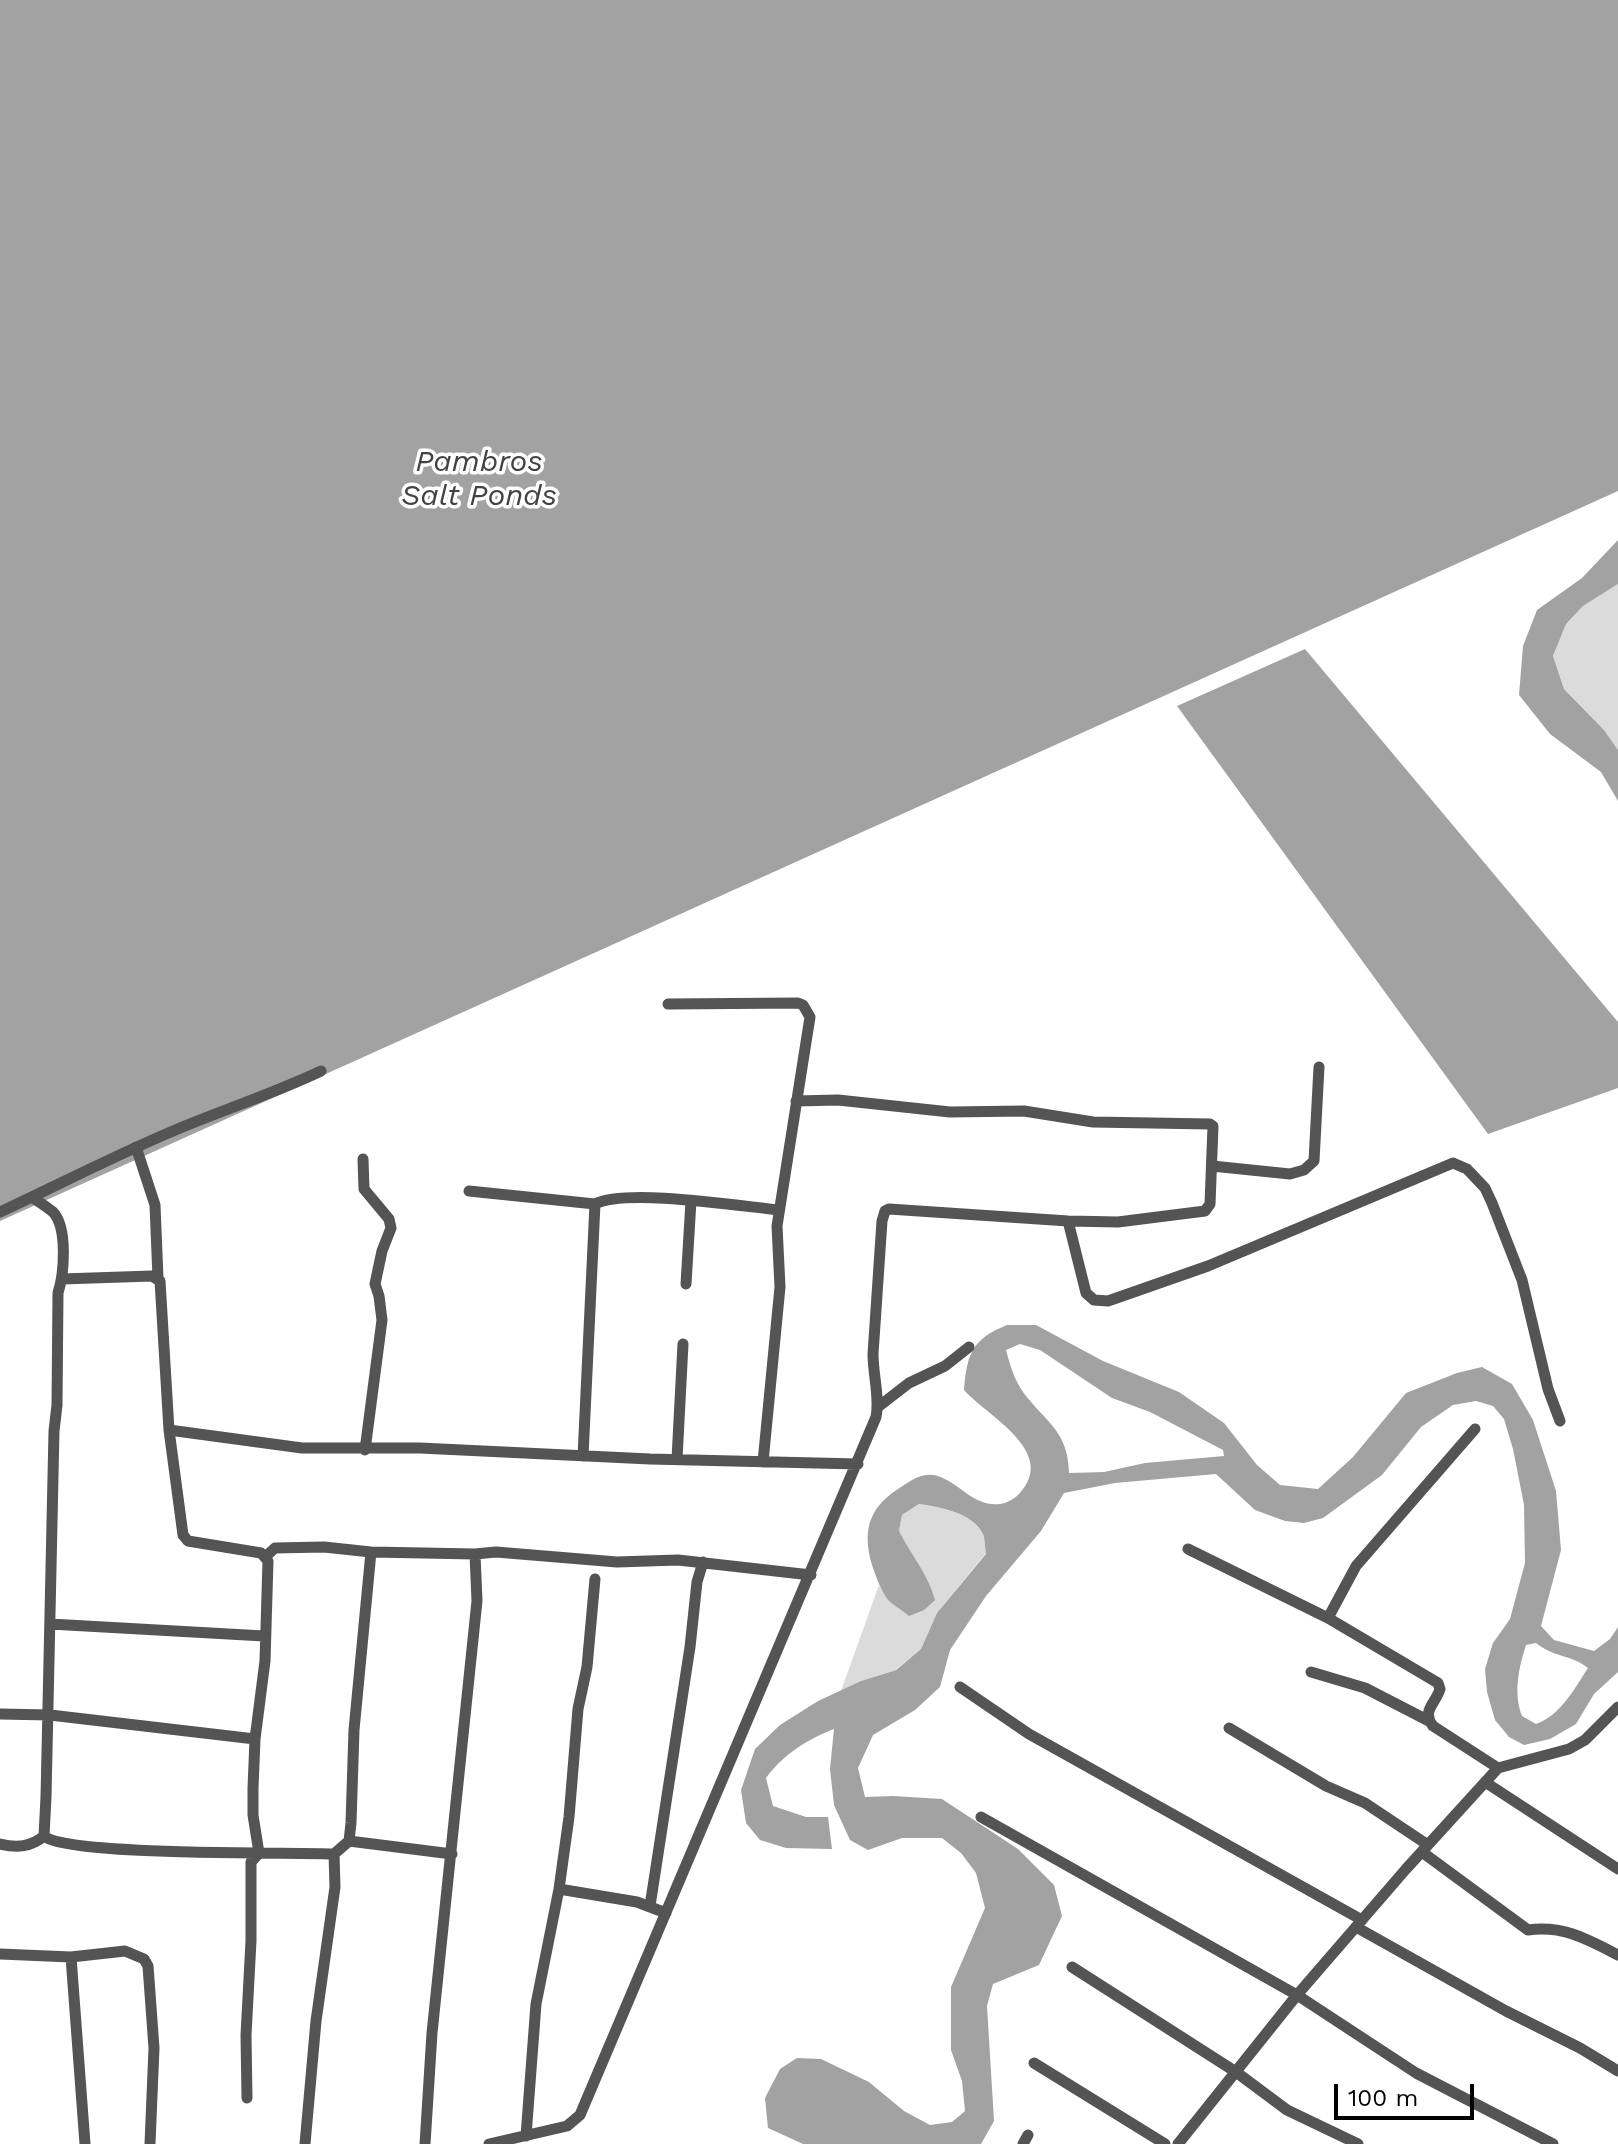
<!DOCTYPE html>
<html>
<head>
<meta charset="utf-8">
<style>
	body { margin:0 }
	#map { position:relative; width:1618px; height:2144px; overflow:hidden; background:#fff; font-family:"Work Sans",sans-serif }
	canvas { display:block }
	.scale { position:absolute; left:1334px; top:2084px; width:140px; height:36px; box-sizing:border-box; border:4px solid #000; border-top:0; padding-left:10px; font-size:24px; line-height:28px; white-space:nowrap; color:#000; -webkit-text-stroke:6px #fff; paint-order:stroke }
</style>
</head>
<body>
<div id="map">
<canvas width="1618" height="2144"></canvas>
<div class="scale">100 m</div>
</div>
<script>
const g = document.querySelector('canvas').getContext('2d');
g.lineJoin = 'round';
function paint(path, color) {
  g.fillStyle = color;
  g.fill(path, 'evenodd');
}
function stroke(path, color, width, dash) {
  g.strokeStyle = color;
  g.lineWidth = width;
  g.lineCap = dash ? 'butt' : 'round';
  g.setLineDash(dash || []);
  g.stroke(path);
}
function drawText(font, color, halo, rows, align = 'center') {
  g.font = font + ' "Work Sans",sans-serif';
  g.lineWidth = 7;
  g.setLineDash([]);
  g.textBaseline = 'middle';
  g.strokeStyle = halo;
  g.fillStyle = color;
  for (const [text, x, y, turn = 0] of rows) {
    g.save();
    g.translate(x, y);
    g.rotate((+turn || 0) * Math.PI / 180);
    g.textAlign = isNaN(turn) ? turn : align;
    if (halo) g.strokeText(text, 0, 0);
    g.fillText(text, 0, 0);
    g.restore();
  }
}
paint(new Path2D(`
	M1618 584V750L1604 730 1564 689 1553 656 1566 624 1583 606Z
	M919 1504C940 1507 972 1513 983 1534 985 1539 985 1548 986 1553L937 1613 921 1649 895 1670 861 1681 841 1691 879 1585 890 1602 910 1553 899 1531 902 1515Z`), '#dbdbdb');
paint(new Path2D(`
	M0 0H1618V491L0 1221Z
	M1618 540V584L1583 606 1566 624 1553 656 1564 689 1604 730 1618 750V801L1601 772 1550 734 1519 695 1523 646 1537 610 1582 578Z
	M1305 649 1618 1022V1088L1488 1134 1177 706Z
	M1007 1325H1036L1103 1361 1179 1392 1224 1423 1257 1465 1280 1485 1318 1489 1353 1457 1406 1393 1457 1373 1482 1367 1512 1384 1533 1420 1556 1491 1561 1550 1541 1626 1554 1640 1594 1651 1610 1639 1618 1627V1672L1594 1694 1576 1724 1550 1739 1524 1745 1509 1737 1495 1720 1487 1692 1485 1669 1493 1643 1510 1619 1525 1563 1524 1505 1513 1449 1504 1419 1493 1406 1476 1401 1453 1405 1421 1427 1382 1475 1323 1518 1304 1523 1285 1521 1255 1510 1216 1474 1115 1483 1064 1493 1041 1531 986 1596 950 1650 940 1687 915 1710 873 1735 858 1768 865 1797 893 1796 942 1799 1018 1849 1054 1885 1062 1916 1039 1965 993 1984 987 2006 994 2121 981 2144H803L768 2128 765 2098 780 2069 797 2058 821 2059 869 2082 904 2111 930 2125 952 2122 965 2111 962 2081 951 2050V1987L985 1908 976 1873 961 1853 942 1838H902L868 1850 850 1840 834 1805 830 1769 834 1729C806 1740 784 1754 766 1778L773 1806 806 1817H828L832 1849 786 1848 760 1840 746 1823 741 1790 755 1749 780 1725 818 1701 861 1681 896 1670 921 1649 937 1613 986 1554C985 1548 985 1539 983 1534 973 1513 940 1507 919 1504L902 1515 899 1531C911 1555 928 1574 935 1600L924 1610 909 1616C903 1611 895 1606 889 1601 881 1591 877 1579 873 1568 862 1534 867 1509 898 1489 906 1484 916 1476 926 1475 945 1472 963 1494 980 1501 994 1507 1008 1505 1019 1494 1059 1452 987 1416 964 1390 967 1354 972 1339 1007 1325ZM1020 1344 1040 1350 1112 1398 1150 1412 1223 1450 1224 1456 1145 1463 1104 1472 1069 1473C1068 1430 1046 1423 1023 1392 1014 1379 1010 1365 1006 1350ZM1536 1643C1553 1657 1572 1655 1588 1668 1575 1688 1560 1716 1536 1724L1522 1716C1513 1693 1519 1667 1526 1645Z`), '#a2a2a2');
stroke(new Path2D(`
	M668 1004 798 1003 803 1005 810 1017 777 1226 780 1287 763 1462
	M136 1147 155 1205 158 1278
	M363 1159 364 1189 389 1219 391 1228 382 1251 375 1284 379 1296 382 1320 365 1450
	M1212 1166 1290 1174 1304 1170 1314 1161 1319 1067
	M469 1191 595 1204C626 1188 739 1206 779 1210
	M0 1212C58 1185 114 1156 173 1131 222 1110 273 1094 321 1071
	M1068 1221 1086 1293 1094 1300 1108 1301 1208 1266 1453 1163 1467 1169 1485 1188 1492 1203 1522 1280 1548 1389 1560 1421
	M62 1279 152 1276 160 1281 169 1430 183 1535 188 1541 261 1553 268 1561 265 1661 255 1739 253 1788V1815L259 1853 251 1862V1941L246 2035 247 2098
	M686 1284 691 1201
	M878 1407 909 1383 945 1366 969 1347
	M1475 1429 1356 1566 1328 1618 1438 1683 1440 1689C1436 1703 1421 1711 1433 1726L1498 1768
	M169 1430 302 1448H420L650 1459 858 1464
	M583 1456 595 1204
	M677 1459 683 1344
	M1188 1549 1328 1618
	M265 1557 275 1548 324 1547 371 1552 475 1554 496 1552 617 1562 678 1560 811 1575
	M50 1624 264 1636
	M1311 1672 1365 1688 1429 1721
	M960 1687 1029 1734 1362 1920
	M0 1714 50 1715 255 1739
	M1229 1728 1326 1786 1365 1803 1428 1845
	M1485 1782 1618 1869
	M981 1817 1297 1995 1416 2073 1553 2144
	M44 1836C67 1856 289 1852 334 1854L349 1841 351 1823 354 1730 371 1552
	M349 1841 452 1854
	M0 1844C17 1848 31 1847 44 1836L46 1797 54 1431 57 1405 58 1293C64 1274 68 1228 53 1212 47 1207 39 1202 32 1197
	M1422 1852 1528 1930C1563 1925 1587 1939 1618 1955
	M559 1889 637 1902 666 1913
	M650 1906 690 1647 697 1582 703 1562
	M1356 1927 1506 2011 1580 2048 1618 2071
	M0 1954 71 1957 125 1951 144 1959 148 1966 154 2048 150 2144
	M71 1957 85 2144
	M1072 1967 1236 2072 1287 2110 1358 2144
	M1034 2063 1165 2144
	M526 2136 536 2004 559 1889 569 1817 578 1709 587 1667 595 1579
	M305 2144 316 2021 335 1887 334 1854
	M425 2144 432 2033 477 1601 475 1554
	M489 2144 567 2126 580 2115 876 1417C880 1398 873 1375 873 1354L882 1221 885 1211 889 1209 1068 1221 1118 1222 1205 1211 1210 1204 1213 1126 1210 1124 1093 1122 1024 1111 950 1112 838 1100 796 1101
	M1023 2144 1028 2135
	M1178 2144 1297 1995 1406 1869 1498 1768 1569 1749 1585 1740 1618 1707`), '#545454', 11);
drawText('italic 30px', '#434343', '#fff', [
	["Pambros",479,462],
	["Salt Ponds",479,496]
]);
</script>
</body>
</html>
